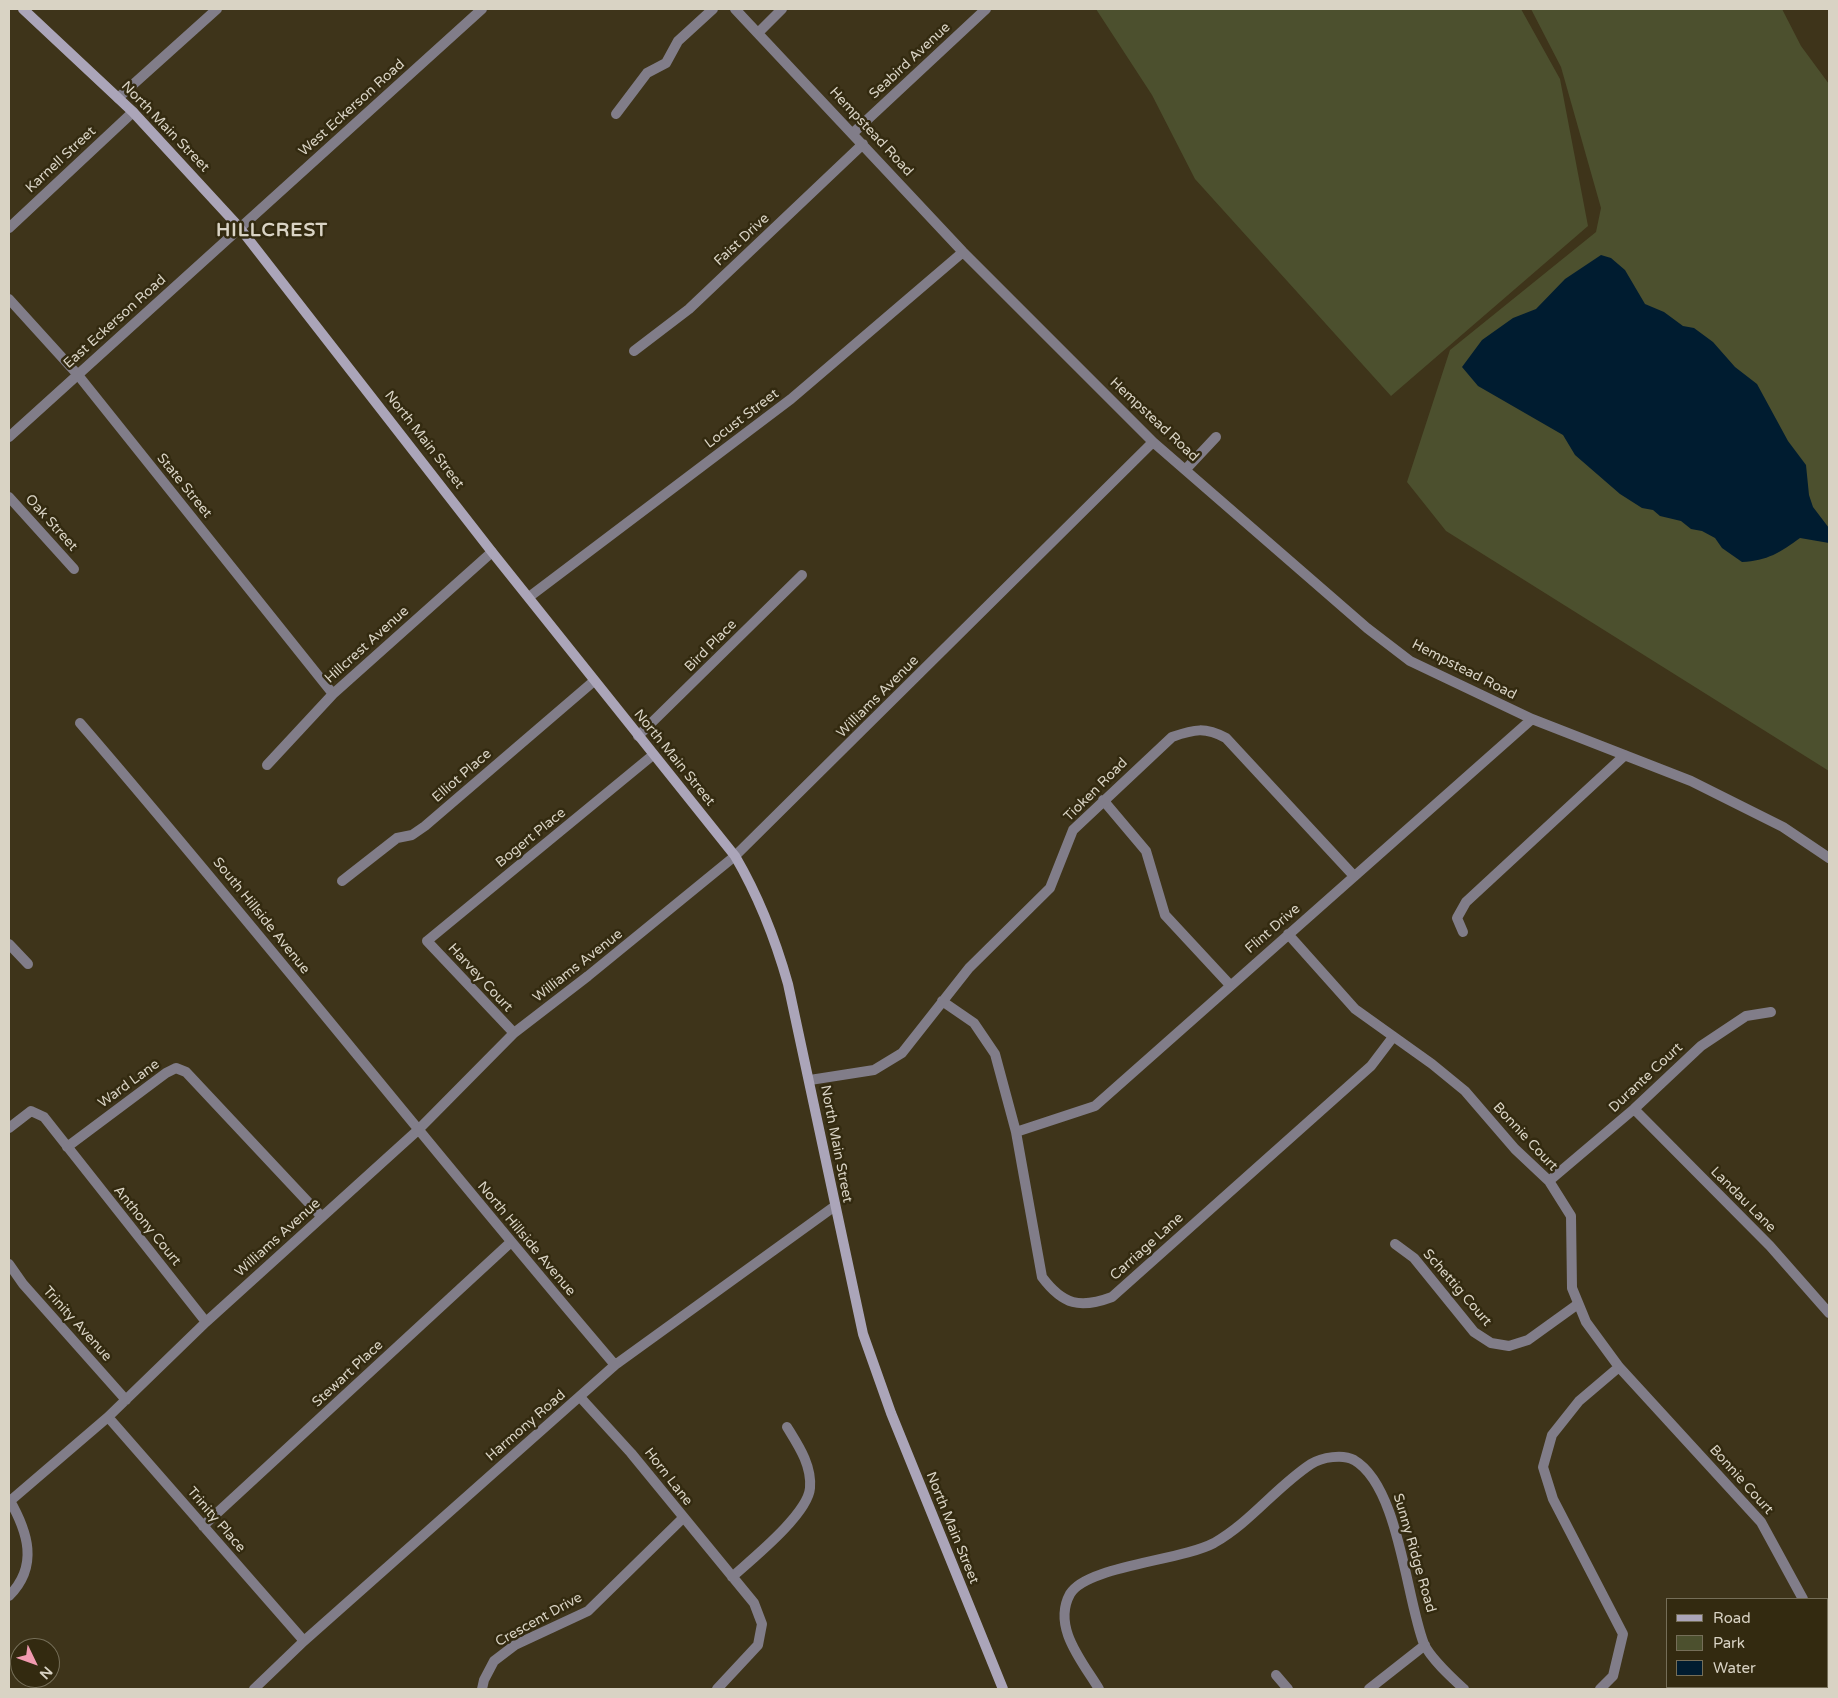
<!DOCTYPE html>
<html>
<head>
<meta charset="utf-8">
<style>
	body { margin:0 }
	#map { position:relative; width:1838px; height:1698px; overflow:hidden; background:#3e341a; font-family:"Varela Round",sans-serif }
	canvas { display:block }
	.frame { position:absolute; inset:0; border:10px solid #d9d3c4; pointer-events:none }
	.legend { position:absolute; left:1666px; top:1598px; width:162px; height:90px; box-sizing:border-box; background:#332a10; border:1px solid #756e58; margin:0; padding:6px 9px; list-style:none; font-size:15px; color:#d9d3c4 }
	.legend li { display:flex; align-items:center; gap:10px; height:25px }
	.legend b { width:25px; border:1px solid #756e58 }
	.north { position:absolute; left:10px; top:1638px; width:50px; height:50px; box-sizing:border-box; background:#332a10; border:1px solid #756e58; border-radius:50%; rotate:132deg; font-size:14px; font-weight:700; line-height:20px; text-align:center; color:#d9d3c4 }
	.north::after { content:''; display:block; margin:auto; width:18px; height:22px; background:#f29ab0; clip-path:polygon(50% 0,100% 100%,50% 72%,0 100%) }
</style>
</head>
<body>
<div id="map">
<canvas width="1838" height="1698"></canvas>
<div class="frame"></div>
<ul class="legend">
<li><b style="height:6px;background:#aba5b9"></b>Road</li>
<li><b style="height:14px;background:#4c502e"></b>Park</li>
<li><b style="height:14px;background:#001c30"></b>Water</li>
</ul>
<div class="north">N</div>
</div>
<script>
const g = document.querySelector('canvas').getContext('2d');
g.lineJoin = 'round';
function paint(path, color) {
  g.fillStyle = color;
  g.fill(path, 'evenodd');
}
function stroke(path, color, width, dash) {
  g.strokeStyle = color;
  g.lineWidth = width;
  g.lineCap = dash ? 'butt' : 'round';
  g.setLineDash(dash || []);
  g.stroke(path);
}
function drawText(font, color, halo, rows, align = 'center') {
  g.font = font + ' "Varela Round",sans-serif';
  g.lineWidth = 5;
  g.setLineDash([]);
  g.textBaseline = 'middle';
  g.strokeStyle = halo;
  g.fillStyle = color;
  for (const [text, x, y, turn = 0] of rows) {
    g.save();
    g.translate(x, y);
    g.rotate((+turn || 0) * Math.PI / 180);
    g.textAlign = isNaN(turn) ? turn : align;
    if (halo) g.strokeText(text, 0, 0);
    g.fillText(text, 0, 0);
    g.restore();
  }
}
paint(new Path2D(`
	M1096 9H1521L1560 79 1588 226 1391 396 1195 179 1152 95Z
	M1531 9H1782L1801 46 1829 84V771L1446 531 1407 482 1450 350 1596 232 1601 208 1561 67Z`), '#4c502e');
paint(new Path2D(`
	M1601 255 1611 258 1625 270 1645 304 1664 312 1683 326 1694 328 1713 342 1735 367 1757 384 1788 441 1806 465 1809 495 1813 507 1829 528V543L1800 538C1781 552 1767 561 1742 562L1722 548 1715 538 1702 531 1691 529 1681 521 1660 516 1653 510 1642 508 1620 494 1575 455 1563 435 1478 386 1462 367 1482 340 1513 318 1536 309 1565 279Z`), '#001c30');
stroke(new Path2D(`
	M735 9 963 252 1153 442 1367 628 1410 661 1532 719 1691 781 1783 827 1829 858
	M759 32 782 9
	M118 98 217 9
	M616 114 647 73 666 63 678 41 713 9
	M853 133 986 9
	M9 228 133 112
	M9 299 78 375 333 694
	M634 351 689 309 863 144
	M1186 469 1216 437
	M9 497 74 569
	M529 597 791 399 963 252
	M80 723C262 934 434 1153 615 1365
	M638 736 802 575
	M267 765 333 694 492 552
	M1103 800 1146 851 1165 915 1230 985
	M342 881 397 838 412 835 425 826 594 681
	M1463 932 1457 918 1466 902 1625 755
	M1288 934 1355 1009 1432 1064 1465 1091 1515 1149 1549 1181 1571 1216 1572 1288 1586 1322 1619 1367 1761 1522 1803 1599
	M9 944 28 964
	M942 1001 974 1023 995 1054 1016 1132 1042 1277C1063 1305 1080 1309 1112 1297L1371 1066 1393 1037
	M514 1033 427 941 653 755
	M810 1080 874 1070 902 1053 969 968 1050 888 1073 830 1172 737C1195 729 1205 727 1226 738L1354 876
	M1634 1109 1770 1246 1829 1313
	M9 1128 31 1111 44 1117 206 1322
	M1016 1132 1095 1106 1532 719
	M67 1147 166 1073 176 1068 186 1072 322 1217
	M1549 1181 1634 1109 1701 1046 1746 1016 1771 1012
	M1395 1244 1414 1258 1474 1332 1491 1343 1509 1346 1528 1340 1578 1304
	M9 1264 23 1284 126 1400
	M580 1397 631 1453 754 1603 762 1624 758 1645 717 1689
	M108 1417 304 1641
	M9 1499C28 1532 39 1566 9 1596
	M10 1501 108 1417 206 1322 418 1130 514 1033 588 976 735 856 1153 442
	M203 1526 511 1242
	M732 1577C752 1559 808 1514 810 1488 812 1465 798 1445 787 1427
	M1827 1642 1829 1647
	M1276 1675 1288 1689
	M254 1689 304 1641 615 1365 835 1206
	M482 1689 484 1680 494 1661 515 1645 588 1611 683 1518
	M1099 1689C1082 1661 1052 1627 1070 1594 1086 1566 1180 1561 1214 1543 1251 1522 1276 1487 1311 1464 1322 1457 1343 1454 1354 1460 1399 1486 1406 1598 1424 1644 1431 1659 1452 1678 1464 1689
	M1369 1689 1425 1645
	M1600 1689 1613 1676 1623 1634 1553 1499 1543 1467 1552 1435 1579 1401 1619 1367`), '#817d89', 10);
stroke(new Path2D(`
	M9 437 482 9`), '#817d89', 10);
stroke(new Path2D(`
	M23 9 133 112 239 227 492 552 735 856C759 897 775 938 788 984L863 1334 891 1413 1003 1689`), '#aba5b9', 10);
drawText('14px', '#d9d3c4', '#332a10', [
	["Seabird Avenue",910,61,-43],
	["West Eckerson Road",352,108,-42],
	["North Main Street",165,127,46],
	["Hempstead Road",871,132,47],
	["Karnell Street",61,160,-43],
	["Faist Drive",742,240,-43],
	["East Eckerson Road",115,322,-42],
	["Locust Street",742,419,-37],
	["Hempstead Road",1154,420,43],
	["North Main Street",424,440,52],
	["State Street",184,486,51],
	["Oak Street",51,523,48],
	["Hillcrest Avenue",367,645,-42],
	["Bird Place",711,646,-45],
	["Hempstead Road",1464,670,27],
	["Williams Avenue",878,697,-45],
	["North Main Street",674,758,51],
	["Elliot Place",462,776,-41],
	["Tioken Road",1096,790,-45],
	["Bogert Place",531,838,-39],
	["South Hillside Avenue",261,916,51],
	["Flint Drive",1273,929,-41],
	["Williams Avenue",578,966,-38],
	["Harvey Court",480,978,47],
	["Durante Court",1646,1078,-43],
	["Ward Lane",129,1084,-36],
	["Bonnie Court",1525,1137,47],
	["North Main Street",836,1144,79],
	["Landau Lane",1743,1200,45],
	["Anthony Court",147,1226,51],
	["Williams Avenue",278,1238,-42],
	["North Hillside Avenue",526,1239,50],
	["Carriage Lane",1147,1247,-42],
	["Schettig Court",1457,1288,49],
	["Trinity Avenue",77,1324,48],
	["Stewart Place",348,1374,-43],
	["Harmony Road",526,1426,-41],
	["Horn Lane",668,1477,52],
	["Bonnie Court",1741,1480,48],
	["Trinity Place",216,1520,49],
	["North Main Street",952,1528,68],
	["Sunny Ridge Road",1414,1553,74],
	["Crescent Drive",539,1620,-29]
]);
g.letterSpacing = '1px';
drawText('bold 19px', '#d9d3c4', '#332a10', [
	["HILLCREST",272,231]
]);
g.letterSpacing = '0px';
</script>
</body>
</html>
